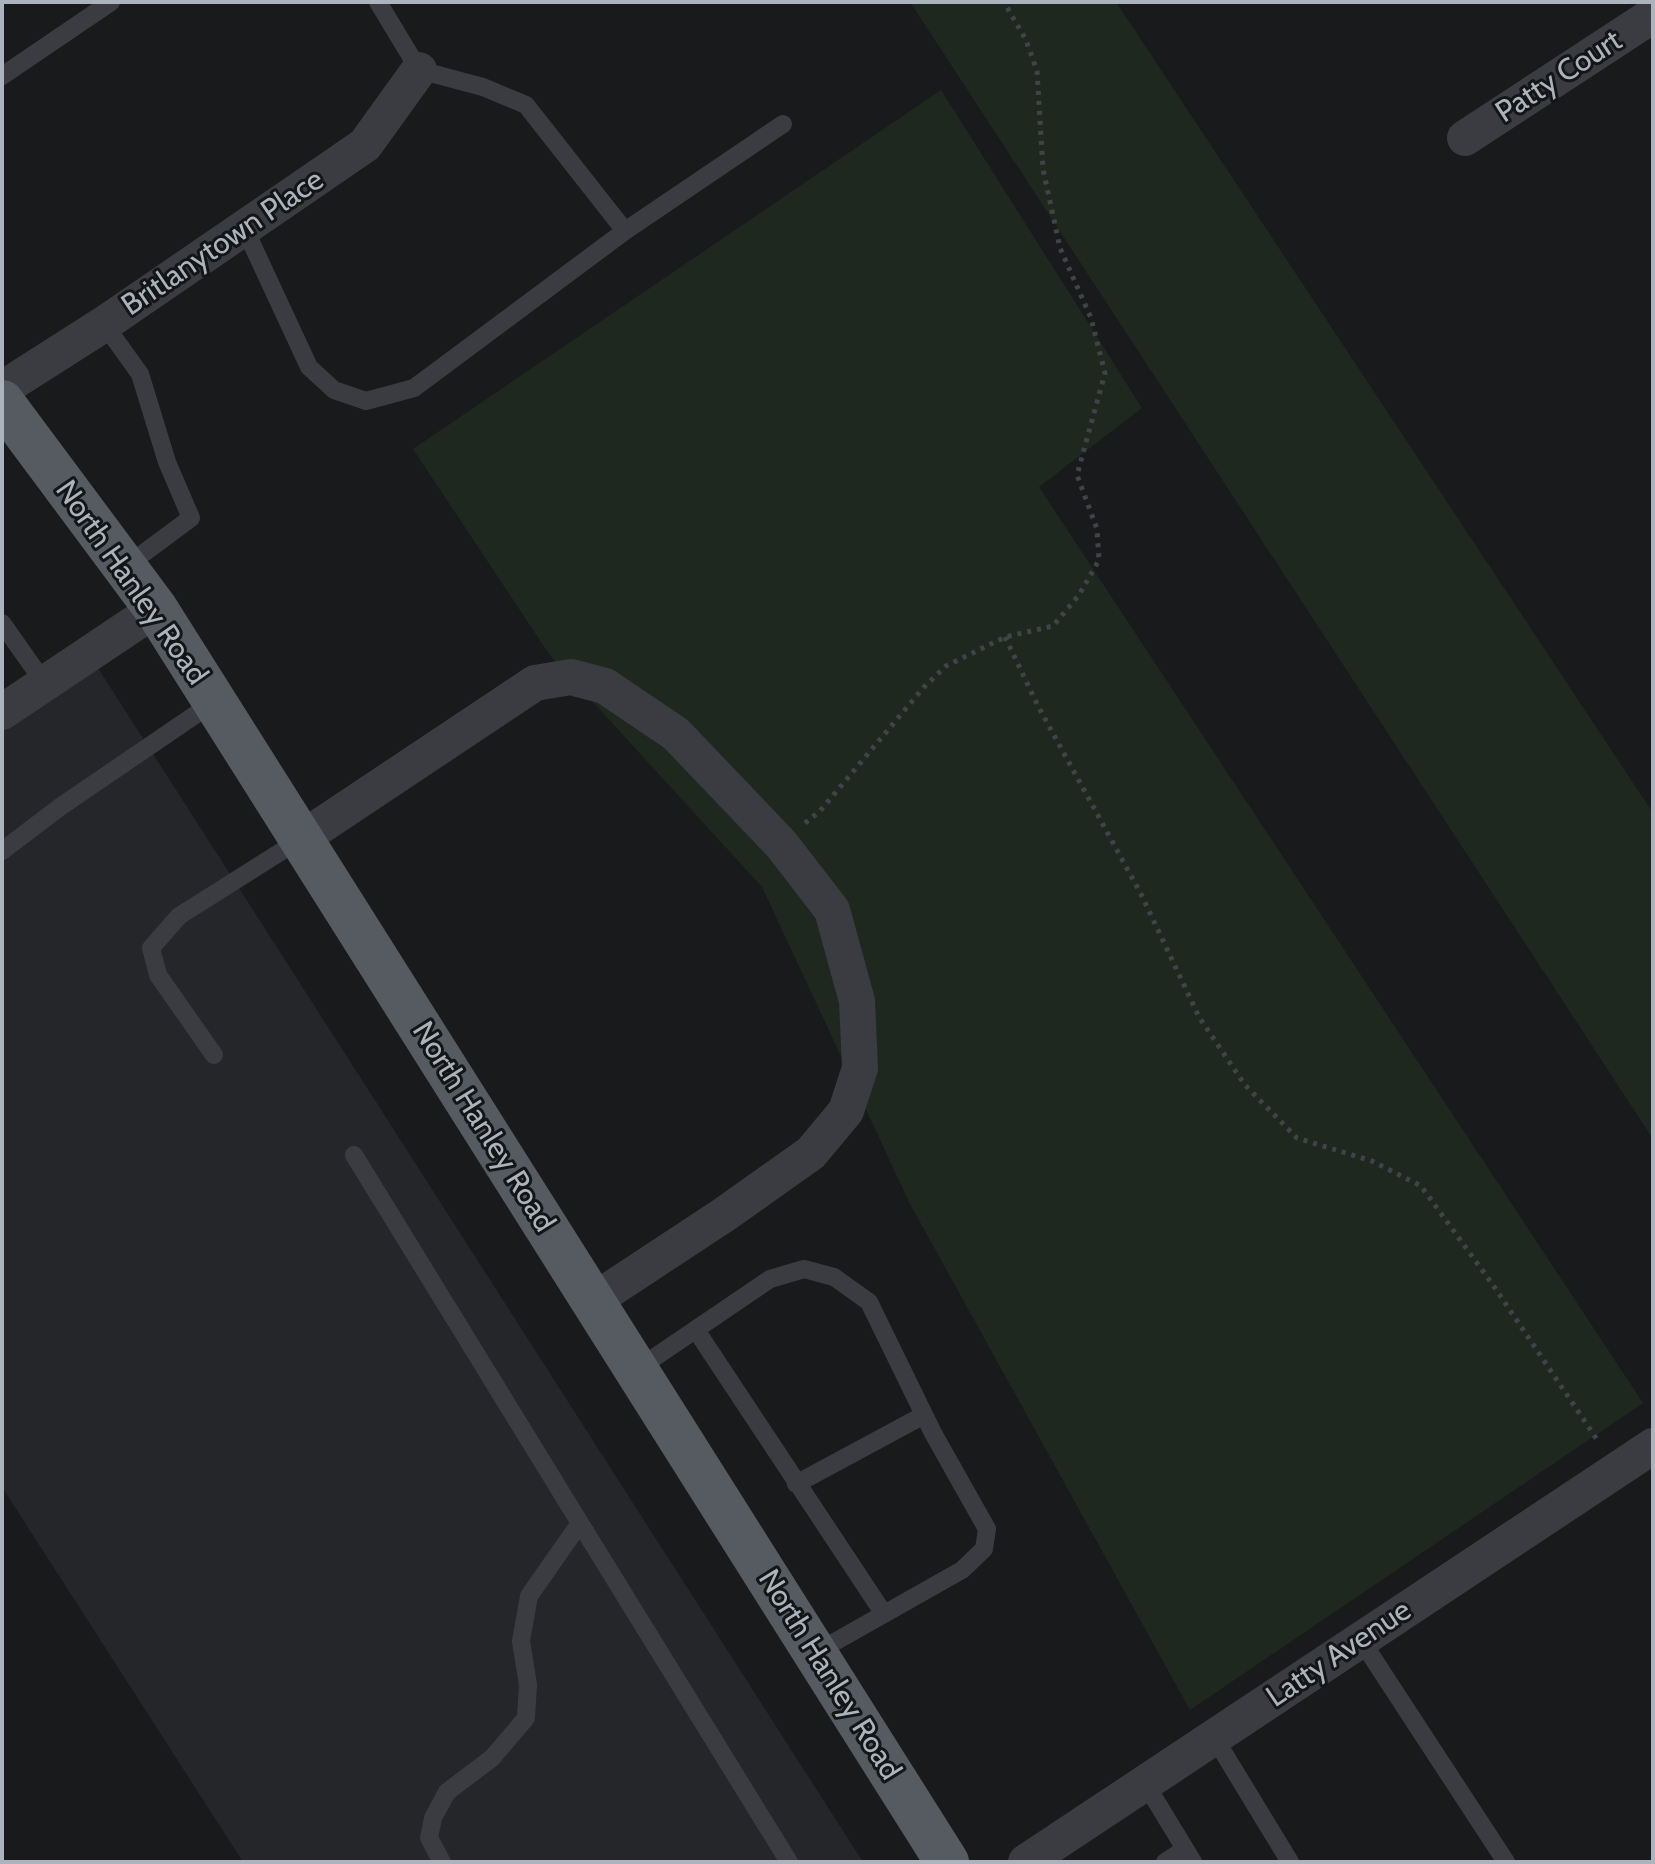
<!DOCTYPE html>
<html>
<head>
<meta charset="utf-8">
<style>
	body { margin:0 }
	#map { position:relative; width:1655px; height:1864px; overflow:hidden; background:#191a1c; font-family:Cabin,sans-serif }
	canvas { display:block }
	.frame { position:absolute; inset:0; border:4px solid #abb3bc; pointer-events:none }
</style>
</head>
<body>
<div id="map">
<canvas width="1655" height="1864"></canvas>
<div class="frame"></div>
</div>
<script>
const g = document.querySelector('canvas').getContext('2d');
g.lineJoin = 'round';
function paint(path, color) {
  g.fillStyle = color;
  g.fill(path, 'evenodd');
}
function stroke(path, color, width, dash) {
  g.strokeStyle = color;
  g.lineWidth = width;
  g.lineCap = dash ? 'butt' : 'round';
  g.setLineDash(dash || []);
  g.stroke(path);
}
function drawText(font, color, halo, rows, align = 'center') {
  g.font = font + ' Cabin,sans-serif';
  g.lineWidth = 6;
  g.setLineDash([]);
  g.textBaseline = 'middle';
  g.strokeStyle = halo;
  g.fillStyle = color;
  for (const [text, x, y, turn = 0] of rows) {
    g.save();
    g.translate(x, y);
    g.rotate((+turn || 0) * Math.PI / 180);
    g.textAlign = isNaN(turn) ? turn : align;
    if (halo) g.strokeText(text, 0, 0);
    g.fillText(text, 0, 0);
    g.restore();
  }
}
paint(new Path2D(`
	M89 654 863 1862H243L2 1487V712Z`), '#252629');
paint(new Path2D(`
	M910 2H1116L1653 813V1139Z
	M941 90 1142 408 1039 487 1643 1403 1190 1710 910 1204 762 887 549 654 413 449Z`), '#1f281f');
stroke(new Path2D(`
	M1005 637 1038 706 1141 894 1199 1017 1245 1085 1297 1138 1372 1161 1421 1186 1493 1285 1598 1441
	M805 823 820 811 924 687 946 666 1005 637 1053 626 1079 595 1099 560 1097 529 1077 475 1105 373 1091 318 1060 248 1043 169 1037 71 1026 40 1004 2`), '#404448', 5, [4, 6]);
stroke(new Path2D(`
	M378 2 419 70 483 87 526 105 625 231 783 124
	M2 76 111 2
	M244 227 309 367 334 390 366 401 414 388 625 231
	M104 324 140 374 167 462 191 518 125 567
	M2 623 45 684
	M2 851 60 807 214 702
	M214 1055 158 975 151 948 179 916 301 839
	M354 1155 580 1523 529 1596 521 1641 528 1685 526 1718 492 1758 447 1792 433 1818 429 1838 442 1862
	M696 1330 884 1614
	M636 1370 770 1279 804 1269 834 1277 869 1302 933 1433 987 1529 984 1549 962 1570 815 1653
	M796 1484 924 1415
	M580 1523 789 1862
	M1361 1640 1506 1862
	M1214 1737 1290 1862
	M1145 1783 1193 1862
	M1165 1862 1185 1849`), '#3a3c41', 18);
stroke(new Path2D(`
	M1465 138 1653 15
	M2 389 104 324 365 145 419 70
	M2 712 156 609
	M301 839 535 683 571 677 605 686 676 734 781 844 832 910 857 1001 860 1068 846 1111 811 1153 725 1214 593 1301
	M1026 1862 1653 1446`), '#3a3c41', 36);
stroke(new Path2D(`
	M2 402 156 609 947 1862`), '#565a61', 44);
drawText('30px', '#abb3bc', '#141517', [
	["Patty Court",1559,77,-33],
	["Britlanytown Place",223,243,-34],
	["North Hanley Road",131,583,55],
	["North Hanley Road",483,1127,58],
	["Latty Avenue",1339,1654,-34],
	["North Hanley Road",829,1675,58]
]);
</script>
</body>
</html>
